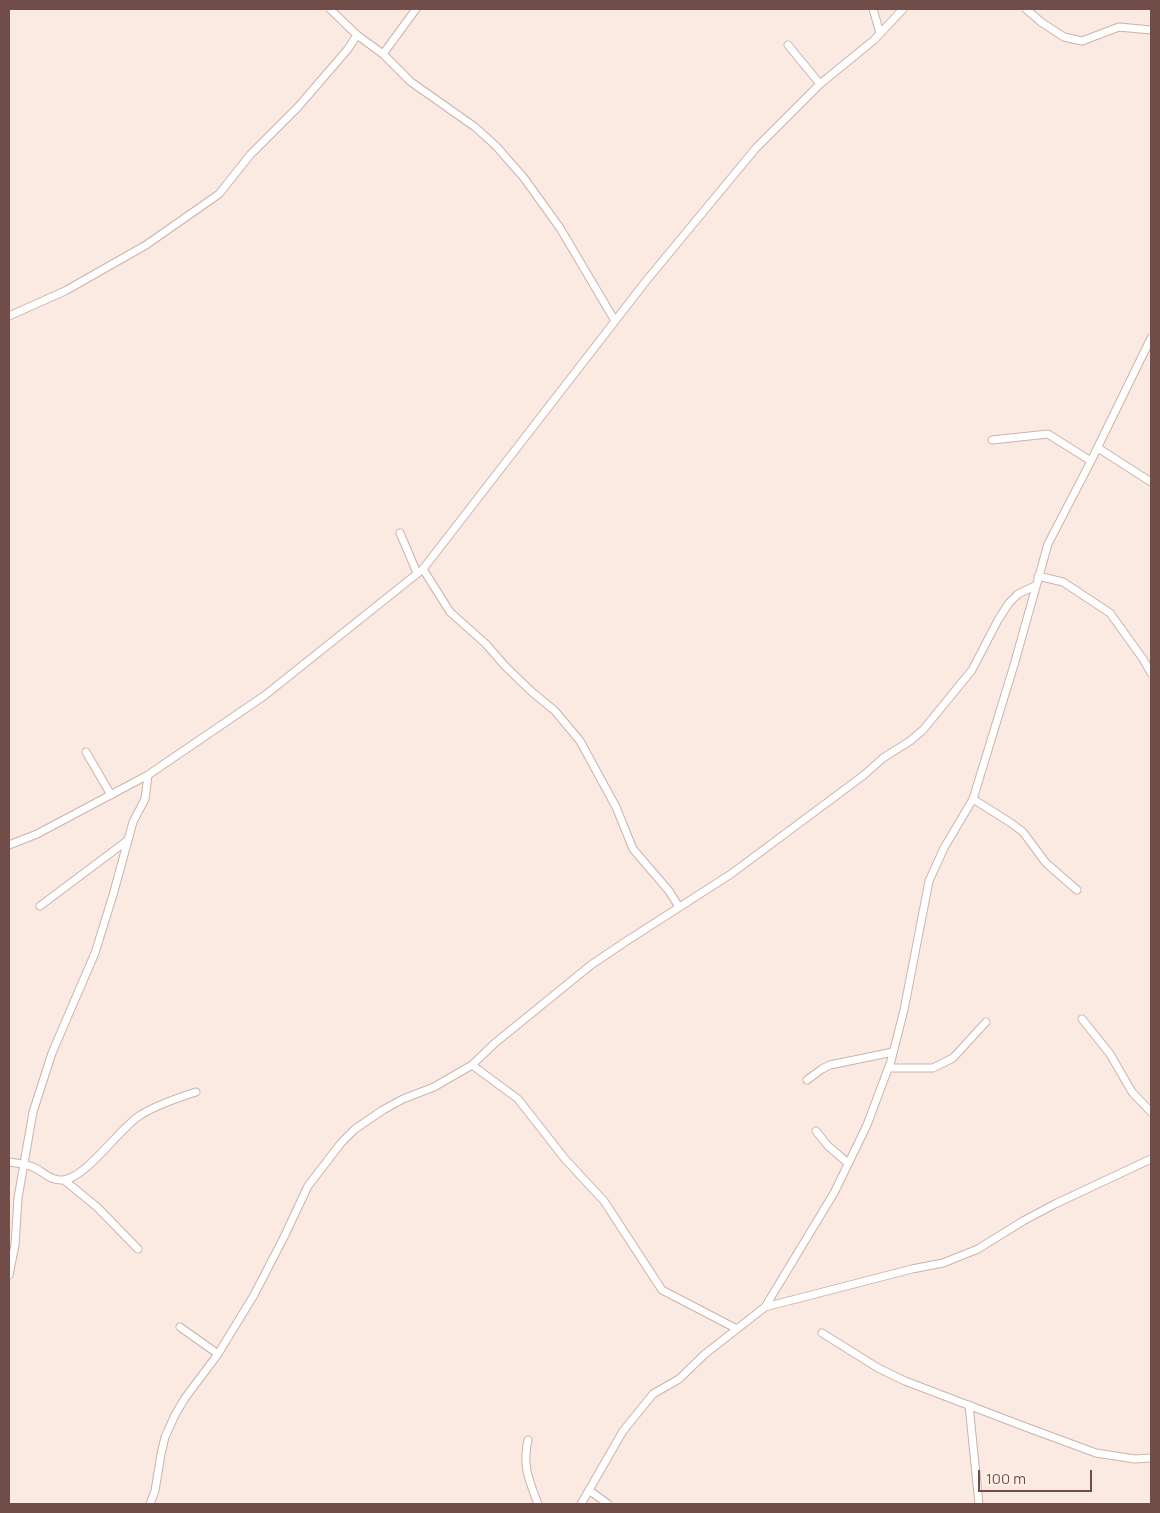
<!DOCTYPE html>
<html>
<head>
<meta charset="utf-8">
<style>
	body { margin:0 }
	#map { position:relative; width:1160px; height:1513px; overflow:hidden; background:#fbeae1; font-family:Manrope,sans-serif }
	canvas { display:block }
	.frame { position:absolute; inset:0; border:10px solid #714d4a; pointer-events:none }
	.scale { position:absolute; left:978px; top:1470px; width:114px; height:22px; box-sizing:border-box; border:2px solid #714d4a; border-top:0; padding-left:6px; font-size:15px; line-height:18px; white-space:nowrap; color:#714d4a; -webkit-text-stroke:4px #feefe7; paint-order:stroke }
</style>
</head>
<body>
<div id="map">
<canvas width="1160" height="1513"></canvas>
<div class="frame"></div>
<div class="scale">100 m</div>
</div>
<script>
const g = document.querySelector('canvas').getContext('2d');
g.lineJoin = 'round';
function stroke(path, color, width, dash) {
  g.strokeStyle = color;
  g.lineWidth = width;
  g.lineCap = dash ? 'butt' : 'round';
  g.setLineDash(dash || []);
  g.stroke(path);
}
const minor = new Path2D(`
	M330 9 357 35 383 54 411 82 475 127 496 146 524 178 560 228 615 321
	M873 9 880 33
	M1026 9 1041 22 1064 37 1082 41 1119 27 1151 30
	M788 45 820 84
	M383 54 416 9
	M9 316 65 291 146 245 219 194 250 155 298 107 348 49 357 35
	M992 440 1048 434 1091 461
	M1098 448 1151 482
	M400 533 417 573
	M423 569 450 612 486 644 505 666 532 692 555 711 580 741 616 807 633 849 669 891 679 907
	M1038 576 1063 582 1110 613 1143 659 1151 673
	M86 752 111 795
	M973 799 1011 823 1023 832 1046 863 1077 890
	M9 845 37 834 148 775 264 696 423 569 646 281 756 148 820 84 874 40 903 9
	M40 906 128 840
	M1082 1019 1110 1054 1132 1092 1151 1112
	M472 1065 518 1099 565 1159 604 1201 662 1290 737 1329
	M889 1068H933L953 1058 986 1022
	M807 1080 822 1069 830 1065 893 1052
	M816 1131 828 1146 848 1163
	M9 1162C17 1163 27 1164 35 1168 45 1173 51 1181 63 1180 86 1178 118 1130 139 1116 156 1105 177 1098 196 1092
	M64 1180 97 1207 138 1249
	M9 1275 15 1245 18 1198 33 1112 52 1053 95 953 113 895 133 822 145 799 148 775
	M765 1307 912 1269 943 1263 978 1249 1023 1221 1055 1204 1151 1159
	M180 1327 218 1354
	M822 1333 878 1368 905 1381 1023 1426 1096 1453 1135 1459 1151 1458
	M969 1405 979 1504
	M528 1440C522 1466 529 1480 538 1504
	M590 1491 608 1504
	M150 1504 155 1491 161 1454 165 1437 175 1415 185 1398 218 1354 254 1295 284 1237 308 1186 341 1143 355 1129 383 1110 403 1099 434 1087 472 1065 495 1043 591 965 625 942 731 874 864 775 883 758 910 741 923 730 972 670 998 620 1009 603 1018 594 1035 586
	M581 1504 623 1431 653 1394 679 1379 705 1354 765 1307 834 1193 867 1125 891 1061 904 1010 929 881 944 848 973 799 1014 665 1048 544 1091 461 1151 338`);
stroke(minor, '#cdb2ac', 9);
stroke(minor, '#fff', 7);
</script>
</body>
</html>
